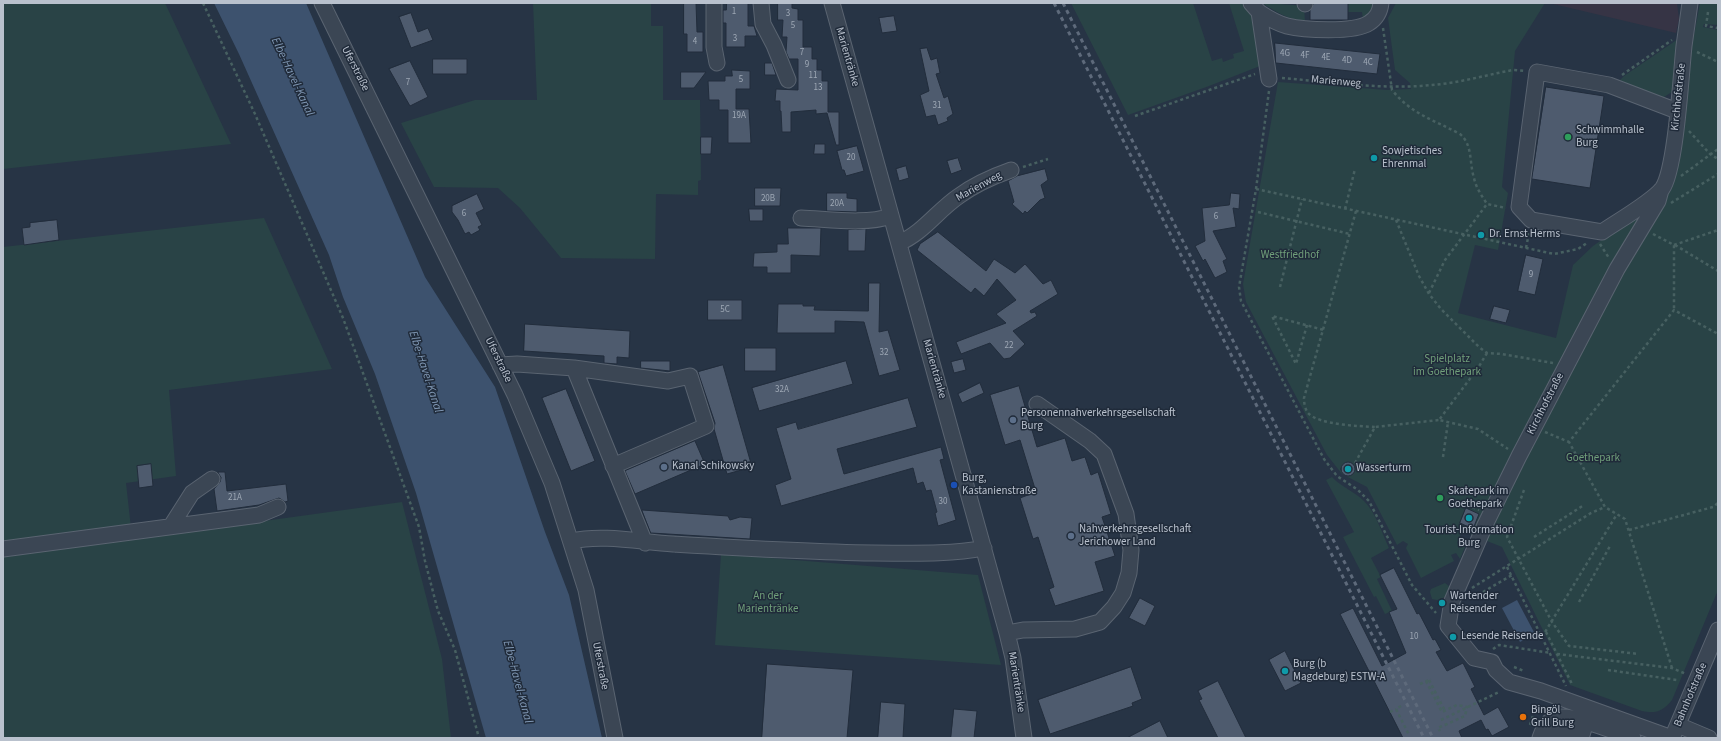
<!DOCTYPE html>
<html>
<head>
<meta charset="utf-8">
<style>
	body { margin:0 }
	#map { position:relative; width:1721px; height:741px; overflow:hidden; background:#273445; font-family:"Source Sans 3",sans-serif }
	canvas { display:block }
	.frame { position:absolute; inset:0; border:4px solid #b9c1cd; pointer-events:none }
</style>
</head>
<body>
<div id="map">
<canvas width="1721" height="741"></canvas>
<div class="frame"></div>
</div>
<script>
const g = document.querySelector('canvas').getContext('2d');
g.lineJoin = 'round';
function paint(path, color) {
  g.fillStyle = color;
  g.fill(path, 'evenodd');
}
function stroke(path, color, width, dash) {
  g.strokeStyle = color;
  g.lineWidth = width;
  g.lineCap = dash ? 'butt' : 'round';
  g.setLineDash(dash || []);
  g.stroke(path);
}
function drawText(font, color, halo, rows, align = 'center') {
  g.font = font + ' "Source Sans 3",sans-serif';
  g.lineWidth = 3;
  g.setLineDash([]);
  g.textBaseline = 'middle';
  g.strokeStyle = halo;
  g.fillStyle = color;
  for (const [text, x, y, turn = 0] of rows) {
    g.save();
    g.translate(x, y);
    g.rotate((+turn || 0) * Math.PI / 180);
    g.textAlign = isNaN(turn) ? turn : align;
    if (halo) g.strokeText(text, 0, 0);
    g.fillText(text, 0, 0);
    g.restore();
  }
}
paint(new Path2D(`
	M1549 3H1677L1679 19 1676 33Z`), '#363445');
paint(new Path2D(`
	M3 3H165L231 144 3 169Z
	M533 3H651V26H663V100H700L701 180 698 181V195L656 194 655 259 561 258 520 208 498 188 434 187 401 123 475 100H537Z
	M1071 3H1193L1212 61 1222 58 1223 62 1234 58 1233 54 1244 51 1229 3H1245L1253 14 1260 66 1209 86 1128 115Z
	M1262 3C1276 3 1289 5 1304 6L1305 22C1288 19 1276 12 1262 3Z
	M1348 3H1375L1374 8 1363 20 1362 12H1348Z
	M1396 3H1545L1515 51 1502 187 1508 193 1498 250 1475 245 1458 313 1556 338 1573 265 1593 246 1664 197 1673 181 1677 169 1691 39 1694 35 1700 3H1718V25L1704 24 1703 27 1718 30V590L1672 700C1663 711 1656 714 1642 711L1570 685 1502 547 1462 531 1457 543 1465 547 1460 559 1456 553 1451 555 1454 561 1421 578 1406 548 1408 544 1403 541 1397 545 1367 487 1342 474 1327 455 1246 302 1243 284 1278 82 1387 90 1411 89 1410 83 1395 70 1388 18Z
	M1678 39 1675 90 1664 97 1655 98 1619 84V81L1624 76Z
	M264 218 332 369 169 390 176 476 126 483 131 528 3 543V247Z
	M1332 477C1341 487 1354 491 1364 501 1376 513 1382 533 1389 548L1371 558 1381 577 1377 579 1392 611 1385 614 1376 596 1374 597 1343 537 1354 532 1326 480Z
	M402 502 442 659 451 738H3V557Z
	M721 554 978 575 1001 665 715 645Z
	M1445 583 1450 587 1446 597 1437 600 1432 599 1430 592 1431 589Z`), '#294346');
paint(new Path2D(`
	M214 3H306L425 277 495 387 545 532 569 595 602 738H486L416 493 375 374 343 297 329 255 239 54Z
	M1517 600 1535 634 1520 642 1502 608Z`), '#3d526e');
const building = new Path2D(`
	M684 3H696L697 32H703V52H687V34H684Z
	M727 3H748V26H754L757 36H745V47H726V23H723V10H726Z
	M778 3H792V8L798 9V20H803V47H812V59H817V70H822V81H828V112H839V145H836L827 113 816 114V110L791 112V132H782L781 111H780V101H775L776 89 798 90V59H789L786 52 787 37H782L783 20H778Z
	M1314 3H1348V20H1310V11Z
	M411 13 418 32 428 28 433 40 411 48 399 17Z
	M894 16 897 31 882 33 879 18Z
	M1275 43 1380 54 1377 74 1276 63Z
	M927 48 931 60 937 58 940 73 936 74 944 98 948 96 953 114 947 118 948 121 938 125 935 115 926 117 920 95 929 91 920 49Z
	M433 59H467V74H433Z
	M410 61 428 97 410 106 389 69Z
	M765 63H772L776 75H765Z
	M732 70 750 71V89H736V109H749L751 143H728V110H719V100H709L708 81H725V76H732Z
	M681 72H706L694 88H681Z
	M1546 87 1604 96 1590 188 1532 179Z
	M701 137H712L711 154H701Z
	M815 144H825V154H814Z
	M857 146 864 171 846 176 844 170H842L837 151Z
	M958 158 962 170 951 174 947 161Z
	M906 166 909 178 899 181 896 169Z
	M1045 169 1048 180 1041 185 1045 198 1040 200 1027 213 1025 211 1023 214 1012 204 1014 202 1008 181 1017 176Z
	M755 188H781L780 206H755Z
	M827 193H847V198L857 199V212L827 211Z
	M1231 193 1240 194 1239 209 1233 208 1236 227 1213 231 1227 259 1223 261 1227 272 1215 278 1205 259 1203 261 1195 246 1205 241 1202 208 1229 205Z
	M477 194 484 209 476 213 482 225 478 227 480 230 471 235 469 232 465 234 458 220 452 212V206Z
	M749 209H763V221H750Z
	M57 220 59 240 24 245 22 228 30 227V223Z
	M788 228H821L820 256 791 255V273H767V267H753L754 253 777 252V244H788Z
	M866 229 865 251H848V230Z
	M938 232 986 271 994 259 1015 273 1025 264 1043 284 1051 280 1058 294 1030 311 1031 313 1035 312 1037 316 1013 331 1025 344 1010 358 1004 359 990 343 961 354 956 342 1006 323 996 314 1016 300 997 279 984 296 975 288 971 293 917 250 920 244Z
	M1526 255 1543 259 1535 295 1518 291Z
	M869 283H880L879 332 888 330 900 370 879 376 864 322 835 321V333H777L778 304H803V306H815L814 310 868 311Z
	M708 300H742V320H708Z
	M1494 306 1510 310 1506 323 1490 319Z
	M525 324 630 331 629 358 617 357V364L604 363V356L524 351Z
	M745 348H776V371H745Z
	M963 359 966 370 954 373 951 362Z
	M641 361H670V371L641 368Z
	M846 361 853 384 759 411 752 388Z
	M723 365 752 467 727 474 714 429 715 423 698 372Z
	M980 383 984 393 962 403 958 394Z
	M1019 386 1037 447 1065 438 1072 461 1085 457 1091 475 1098 472 1111 514 1102 517 1115 556 1095 562 1104 591 1055 606 1049 589 1054 587 1038 537 1033 539 1020 498 1036 492 1020 440 1005 445 990 395Z
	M566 389 595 461 571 471 542 398Z
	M908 398 917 427 837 449 844 474 941 447 944 459 940 460 956 520 938 526 935 513 937 512 931 490 926 491 923 482 917 484 913 468 781 506 775 485 791 479 776 428 796 422 798 429Z
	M695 441 705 464 635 494 625 471Z
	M1341 469a7 7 0 1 1 14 0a7 7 0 1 1-14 0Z
	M151 464 153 486 139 488 137 466Z
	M218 472H225L227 491 286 484 288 501 285 502 279 498 259 505 217 511 214 489 220 482 221 478Z
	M1466 508 1479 514 1473 529 1460 523Z
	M642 510 728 516 730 520 740 517 752 518 750 539 651 533Z
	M1394 568 1417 614 1419 613 1433 640 1435 639 1441 650 1436 652 1447 671 1463 663 1475 687 1471 689 1484 715 1498 707 1509 727 1492 736 1488 729 1486 730 1481 720 1459 731 1462 738H1403L1340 614 1353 608 1382 666 1406 653 1389 612 1397 609 1380 575Z
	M1140 598 1155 606 1145 626 1129 618Z
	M1285 651 1301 683 1285 691 1269 660Z
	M767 664 853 670 847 738H762Z
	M1131 667 1142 699 1132 703 1133 706 1050 734 1038 700Z
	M1218 681 1222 689 1246 738H1218L1199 700 1202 699 1198 691Z
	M881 702 905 704 903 738H878Z
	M954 709 977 711 974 738H951Z
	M1160 721 1168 738H1127Z`);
paint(building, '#4e5b6e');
stroke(building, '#222d3c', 1);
const minor = new Path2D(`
	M322 3 515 395 552 483 586 590 615 738
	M714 3V47L717 63
	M761 3 763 24 774 45 788 80
	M832 3 1007 633 1013 658 1024 738
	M1251 3 1259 12 1269 79
	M1305 3V4
	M1259 12C1268 18 1276 23 1287 26 1303 30 1354 33 1369 23 1377 18 1380 12 1381 3
	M1677 111 1609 85 1537 72 1519 207 1531 220 1602 232C1618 221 1650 203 1662 189 1676 170 1681 74 1684 46L1690 3
	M1661 190 1658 201 1617 269 1519 456 1485 525 1452 601 1448 626 1474 658 1492 662 1496 670 1509 682 1541 691 1672 738
	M801 218C828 219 866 225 891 216
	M899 243C923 233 938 210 959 196 974 185 994 176 1011 170
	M500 365 517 364 574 368 668 381 690 376 706 426 613 466
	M574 368 645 543
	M171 526 192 493 212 479
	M571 541C603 534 640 542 673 544 740 548 806 552 873 553 910 553 948 555 984 548
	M3 549 259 515 278 507
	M1007 633 1023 630 1075 629 1100 622 1114 607 1123 593 1129 573 1131 550 1126 514 1104 454 1090 441 1037 404
	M1678 725 1709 738
	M1540 738C1543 729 1549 717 1561 717 1578 716 1615 732 1633 738
	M1553 738 1560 717
	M1567 738 1573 719
	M1581 738 1586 722
	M1672 738 1718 630`);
stroke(minor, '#5a6471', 17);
stroke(new Path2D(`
	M203 3 255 114 343 318 419 527 425 561 438 611 455 650 479 738
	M1708 12 1706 26 1718 28
	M1383 28 1392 90C1411 114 1434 120 1460 134 1473 145 1469 162 1474 178 1476 188 1482 196 1487 204
	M1697 52 1718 62
	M1622 75 1672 40
	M1282 78C1331 82 1382 90 1432 85 1459 83 1486 75 1513 70L1525 71
	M1269 91 1256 189 1239 287 1241 301 1324 459 1337 476 1358 490 1369 501 1412 585 1436 613
	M1135 116 1255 74
	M1689 131 1710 154 1718 159
	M1023 167 1048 159
	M1681 176 1718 149
	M1256 189 1554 254 1578 249 1587 243
	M1671 203 1718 174
	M1345 209 1355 169
	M1356 211 1304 398C1304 403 1305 409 1308 413 1319 425 1359 426 1375 427
	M1258 212 1350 234
	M1396 220 1419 276 1429 294 1441 309 1479 347 1487 353 1502 354 1553 363
	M1653 234 1674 245V310
	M1600 244 1609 258
	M1674 245 1718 230
	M1675 245 1718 271
	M1526 248 1529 233
	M1280 287 1302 199
	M1429 293 1445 260 1487 204 1506 208
	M1307 325 1296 364 1272 316 1324 330
	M1487 353 1478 368 1439 420 1478 429 1508 449
	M1545 432 1569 442
	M1443 457 1448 422
	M1355 463 1375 427 1439 420
	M1524 490 1507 537 1552 622 1569 646 1639 654
	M1467 505 1479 510
	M1629 530 1713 507 1718 503
	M1534 537 1584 505
	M1507 567 1566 686
	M1472 588 1591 513 1605 507
	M1483 592 1512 575
	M1579 602 1610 546
	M1546 632 1572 684
	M1542 637 1617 514
	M1493 649 1499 645 1551 653
	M1557 654 1672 668 1686 674
	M1514 667 1524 671
	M1672 668 1625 519 1605 507 1569 442 1674 310 1718 334
	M1608 670 1677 680
	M1429 680 1445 711
	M1426 681 1442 712 1457 705 1467 707 1465 716 1438 728 1440 731
	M1420 684 1431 679
	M1401 706 1396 709 1409 735
	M1390 712 1396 709
	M1441 720 1499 692
	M1530 725 1537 703`), '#476061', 2.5, [3, 3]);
stroke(minor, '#3b4654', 15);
stroke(new Path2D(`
	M1054 3 1424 738
	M1063 3 1433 738`), '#5e6a7b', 3, [4, 4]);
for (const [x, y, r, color] of [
	[1568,137,4,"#2e9e5b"],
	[1374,158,4,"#0f9aa8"],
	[1481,235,4,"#0f9aa8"],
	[1013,420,4,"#5c6f8a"],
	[664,467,4,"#5c6f8a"],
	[1348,469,4,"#0f9aa8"],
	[954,485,4,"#1a4fb4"],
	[1440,498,4,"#2e9e5b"],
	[1469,518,4,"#0f9aa8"],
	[1071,536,4,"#5c6f8a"],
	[1442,603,4,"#0f9aa8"],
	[1453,637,4,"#0f9aa8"],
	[1285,671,4,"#0f9aa8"],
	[1523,717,4,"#e8710a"]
]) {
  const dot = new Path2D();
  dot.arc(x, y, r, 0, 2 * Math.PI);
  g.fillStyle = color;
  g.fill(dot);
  stroke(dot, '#202b3a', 1.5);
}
drawText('9px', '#9ea8b5', null, [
	["1",734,12],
	["3",788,14],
	["5",793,26],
	["3",735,39],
	["4",695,42],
	["7",802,53],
	["4G",1285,54],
	["4F",1305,56],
	["4E",1326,58],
	["4D",1347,61],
	["4C",1368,63],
	["9",807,65],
	["11",813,76],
	["5",741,80],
	["7",408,83],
	["13",818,88],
	["31",937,106],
	["19A",739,116],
	["20",851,158],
	["20B",768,199],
	["20A",837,204],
	["6",464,214],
	["6",1216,217],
	["9",1531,275],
	["5C",725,310],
	["22",1009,346],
	["32",884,353],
	["32A",782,390],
	["21A",235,498],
	["30",943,502],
	["10",1414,637]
]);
drawText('11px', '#b9c1cd', '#202b3a', [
	["Marientränke",847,57,74],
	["Uferstraße",355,69,63],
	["Marienweg",1336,82,5],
	["Kirchhofstraße",1679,97,-84],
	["Marienweg",979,187,-29],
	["Uferstraße",498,360,64],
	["Marientränke",934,369,74],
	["Kirchhofstraße",1546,404,-63],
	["Uferstraße",600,666,79],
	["Marientränke",1016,682,81],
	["Bahnhofstraße",1691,695,-67]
]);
drawText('11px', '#b9c1cd', '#202b3a', [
	["Schwimmhalle",1576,131],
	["Burg",1576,144],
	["Sowjetisches",1382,152],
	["Ehrenmal",1382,165],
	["Dr. Ernst Herms",1489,235],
	["Personennahverkehrsgesellschaft",1021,414],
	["Burg",1021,427],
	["Kanal Schikowsky",672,467],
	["Wasserturm",1356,469],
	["Burg,",962,479],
	["Kastanienstraße",962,492],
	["Skatepark im",1448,492],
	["Goethepark",1448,505],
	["Nahverkehrsgesellschaft",1079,530],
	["Jerichower Land",1079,543],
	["Tourist-Information",1469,531,"center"],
	["Burg",1469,544,"center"],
	["Wartender",1450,597],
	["Reisender",1450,610],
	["Lesende Reisende",1461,637],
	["Burg (b",1293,665],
	["Magdeburg) ESTW-A",1293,678],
	["Bingöl",1531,711],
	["Grill Burg",1531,724]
], 'left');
drawText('11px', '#709f7a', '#202b3a', [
	["Westfriedhof",1290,256],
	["Spielplatz",1447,360],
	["im Goethepark",1447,373],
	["Goethepark",1593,459],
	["An der",768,597],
	["Marientränke",768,610]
]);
drawText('italic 12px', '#8098b5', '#202b3a', [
	["Elbe-Havel-Kanal",292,77,65],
	["Elbe-Havel-Kanal",425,372,72],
	["Elbe-Havel-Kanal",517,682,75]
]);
</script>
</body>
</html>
